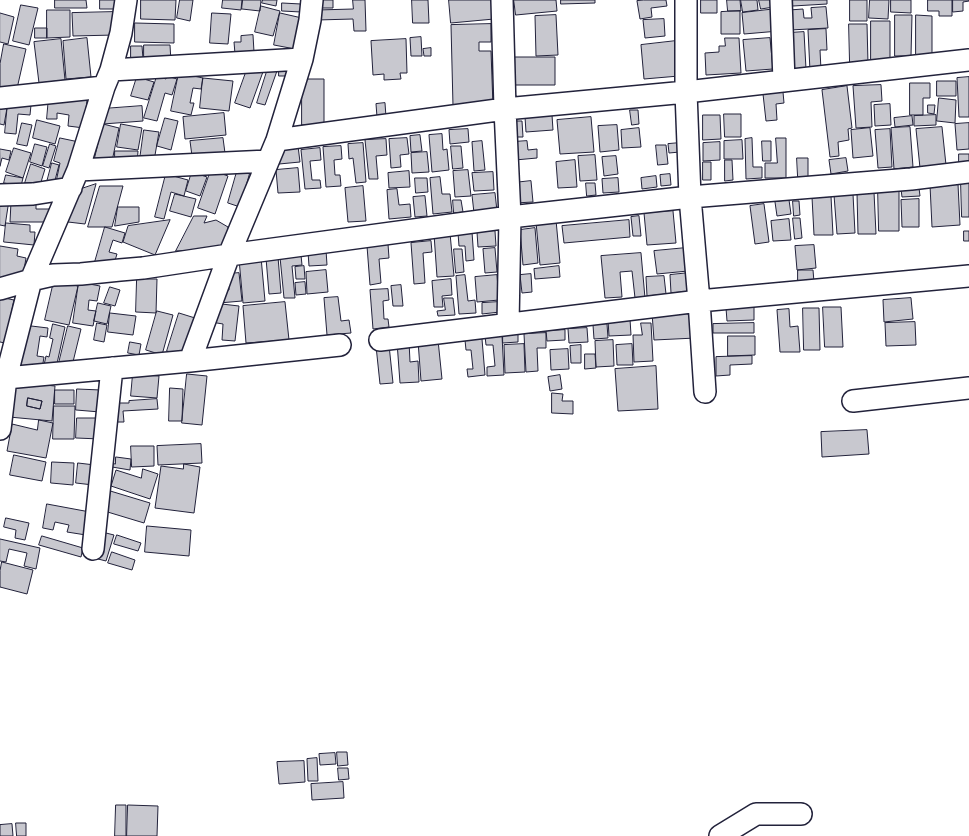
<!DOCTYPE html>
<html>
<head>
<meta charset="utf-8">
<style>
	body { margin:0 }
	canvas { display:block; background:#fff }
</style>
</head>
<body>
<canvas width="969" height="836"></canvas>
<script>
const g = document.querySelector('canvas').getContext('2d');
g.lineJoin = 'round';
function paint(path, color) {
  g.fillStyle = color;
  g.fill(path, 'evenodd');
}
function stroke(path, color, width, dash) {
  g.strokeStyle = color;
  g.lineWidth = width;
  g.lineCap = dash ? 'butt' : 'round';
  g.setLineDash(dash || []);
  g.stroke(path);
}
const building = new Path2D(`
	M55 0H86L87 8H55Z
	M100 0H118V9H100Z
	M141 0H176L175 20 141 19Z
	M180 0H193L190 21 177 18Z
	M223 0H242L241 10 222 8Z
	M243 0H261L260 11 242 9Z
	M263 0H277L276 6 262 3Z
	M318 0H333V8H318Z
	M353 0H365L366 31H354L353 19 317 20V10L353 9Z
	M412 0H428L429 23H413Z
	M449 0H492L494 19 451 23Z
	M514 0H556L557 11 516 15Z
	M561 0H595V3L561 4Z
	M644 0H666L667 6 651 8 652 17 640 19 637 1Z
	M701 0H717V13H701Z
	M727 0H740L741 11H728Z
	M741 0H757L758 10 743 12Z
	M759 0H779L780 6 761 9Z
	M793 0H827V4L793 6Z
	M850 0H867V21H850Z
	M870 0H889L888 19 869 18Z
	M891 0H911V13L891 12Z
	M928 0H952V16H939V11H928Z
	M953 0H969V1L963 2V11L953 12Z
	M282 3 301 4V12L282 11Z
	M21 5 38 8 29 45 13 41Z
	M261 6 280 11 273 36 255 32Z
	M826 7 828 28 790 30 789 10 803 9 804 18H812L811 8Z
	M776 9 779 31 744 34 742 13Z
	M47 10H70V37L47 38Z
	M740 11V34H721V12Z
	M114 12 115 35 73 36 72 13Z
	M0 13 14 17 8 44 0 42Z
	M212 13 231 14 228 44 210 43Z
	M280 13 302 18 295 49 274 45Z
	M556 15 558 55 536 56 535 16Z
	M895 15H912L911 56H895Z
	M916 15 932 16V58H916Z
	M664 19 665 36 645 38 643 20Z
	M871 21H890V62H871Z
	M135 23 174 24V43L135 42Z
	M491 24V42H479V51H491L493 106H453L451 25Z
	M849 24H867L868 64H850Z
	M35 28H47V38H35Z
	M826 29 827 50H820L821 70 810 71 808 30Z
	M804 32 806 69 790 70 789 33Z
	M253 35 254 52 235 54 234 42H241V36Z
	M421 37 422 56H411L410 38Z
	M87 38 91 77 66 79 63 41Z
	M725 38H739L741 73 706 75 705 53 719 52V46H725Z
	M770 38 773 69 746 71 743 40Z
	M61 39 65 80 39 83 34 42Z
	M406 39 407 73H400L401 79 384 80V74L373 75 371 41Z
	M676 41 679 76 644 79 641 45Z
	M4 44 26 49 16 93 0 90V64Z
	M144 45H170L171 62H144Z
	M131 46H142L143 59H131Z
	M431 48V56H424L423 49Z
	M515 57H555V85H515Z
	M249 64 264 69 250 108 235 103Z
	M269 65 278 68 265 105 257 103Z
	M279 65H289V76H279Z
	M179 73 203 78 201 89 193 88 190 103H194L191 115 171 111Z
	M157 76 166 79 167 76 177 79 172 95 165 93 157 121 144 118Z
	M137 77 154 82 148 100 131 96Z
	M969 77V117H959L957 78Z
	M203 78 233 81 229 111 200 108Z
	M302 79H324V125H302Z
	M937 81H956V96H937Z
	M910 83H930V98H923V115H910Z
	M881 85 882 101 871 102 872 127 856 128 853 86Z
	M847 86 852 128 848 129 849 140 838 142 839 156 830 157 822 90Z
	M783 92 784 103 776 104 777 120 766 121 763 94Z
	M49 96 87 100 84 128 68 126 69 115 57 113V119H47Z
	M939 98 956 100 955 123 937 121Z
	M8 102 31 105 30 115 18 114 16 134 5 133Z
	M385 103 386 117H377L376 104Z
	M890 104 891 125 875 126 874 105Z
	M928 105H935L934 114 928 113Z
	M0 106 7 108 4 125 0 124Z
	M142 106 143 121 103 124 102 109Z
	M630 110H638L639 124 632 125Z
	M224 113 226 135 185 139 183 117Z
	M724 114H741V137H725Z
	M552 115 553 130 526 132 525 117Z
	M703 115H720L721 139 703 140Z
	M936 115V125L914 126V116Z
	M912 116 913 125 895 127 894 118Z
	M591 117 594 152 560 154 557 120Z
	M165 118 178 121 171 150 157 146Z
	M37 120 60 126 55 144 33 138Z
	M511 121H522L523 137H513Z
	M22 123 32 125 27 146 17 144Z
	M969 123V149L957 150 955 124Z
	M103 124 119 128 111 166 94 162Z
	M121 124 142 128 138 150 117 147Z
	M617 125 619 150 600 152 598 126Z
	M910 127 913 167 894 169 891 128Z
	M942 127 946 165 920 168 916 129Z
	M639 128 641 147 622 148 621 130Z
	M870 128 873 156 853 158 851 130Z
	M468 129 469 142 450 144 449 130Z
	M890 129 892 167 878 168 875 130Z
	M144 130 159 132 154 161 140 159Z
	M442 134 443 150 447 149 449 170 432 172 429 135Z
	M420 135 422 151 411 152 410 136Z
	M60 138 79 142 69 185 56 182 60 163 54 161Z
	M223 138 225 153 192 156 190 141Z
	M407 138 409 154 400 155 401 167 391 168 389 139Z
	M752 138 753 167H762V178L746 179 745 139Z
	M776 138H786V178H765V163H777Z
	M386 139 387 155 376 156 378 179H369L365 140Z
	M742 140 743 159H724V141Z
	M482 141 485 170 474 171 472 142Z
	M527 141 528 150 537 149V158L515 160 513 142Z
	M762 141H771V161H763Z
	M720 142V160L703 161V143Z
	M363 143 366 182 356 183 353 158 349 159 348 144Z
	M680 143V152L669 153 668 144Z
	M35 144 47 147 42 166 30 162Z
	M50 144 56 146 49 168 43 166Z
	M656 145H666L668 164 658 165Z
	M298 146 300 162 279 164 278 147Z
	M341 146 342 159 334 160 335 175H340L341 186 326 187 323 147Z
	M451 146H461L463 168 453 169Z
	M14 148 31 153 23 178 6 172Z
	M320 148 321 160 310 161 312 180H320L321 188 305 189 301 150Z
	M0 149 11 151 9 160 2 158 0 166Z
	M115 151H138L137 165 115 164Z
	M427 152 429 172 412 173 411 153Z
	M959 154H969V163L959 164Z
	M595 155 597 180 580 181 578 156Z
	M616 156 618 174 604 176 602 157Z
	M797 158H808V177H798Z
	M846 158 848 171 831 174 829 160Z
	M575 160 577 187 558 188 556 162Z
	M725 160H732L733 180 725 181Z
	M703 162H711V180H703Z
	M52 163 59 165 54 184 47 182Z
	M31 164 45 169 41 182 25 183Z
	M238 168 250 172 240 207 228 203Z
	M298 168 300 192 278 193 276 170Z
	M211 170 228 176 215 214 198 208Z
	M468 170 471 196 455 197 453 171Z
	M409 171 410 187 389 188 388 173Z
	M192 172 207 177 200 196 186 191Z
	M493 172 494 190 474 191 472 173Z
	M166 174 188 180 184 196 171 192 164 219 155 217Z
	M670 174 671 185 661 186 660 175Z
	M6 175 23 178 21 186 4 183Z
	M656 176 657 187 642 189 641 178Z
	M440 177 442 194H450L452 212 433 214 430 178Z
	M415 178H427L428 192 416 193Z
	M618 178 619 192 603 193 602 179Z
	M531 181 533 202 515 203 513 183Z
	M586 183H595L596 195 587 196Z
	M961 183H969V217H962Z
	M96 184 85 224 68 222 78 190Z
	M958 184 960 225 932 227 930 185Z
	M100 186H123L112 227H88Z
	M363 186 366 221 348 222 345 188Z
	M878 188H899V231H879Z
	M919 188 920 196 902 197 901 189Z
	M397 189 399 205 410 204 411 217 389 219 387 190Z
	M874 192 876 234H858L857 193Z
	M495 193 497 211 474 213 472 195Z
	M175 194 196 199 191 217 170 211Z
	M853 194 855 233 837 234 834 195Z
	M425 196 427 216 415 217 413 197Z
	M831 196 833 235H814L812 197Z
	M0 198 9 200 5 226 0 225Z
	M919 199V227H902L901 200Z
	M453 200H461L463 212 454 213Z
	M789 200 791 214 777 216 775 202Z
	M36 201V209H49L50 222H10L11 202Z
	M793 201H799L800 215 794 216Z
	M764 204 769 242 755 244 750 206Z
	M118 207H139V222L115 226Z
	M673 211 676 243 647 245 644 213Z
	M194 216H207L204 223 216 220 228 227V249L176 251Z
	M639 216 641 236H633L631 217Z
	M793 218H800L802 238 795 239Z
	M789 219 791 240 773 241 771 221Z
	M170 220 155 255 123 242 128 226Z
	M556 220 560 263 540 265 536 222Z
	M629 220 630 237 564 243 562 226Z
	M6 223 30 225V232H35L34 245 4 242Z
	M105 227 125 233 122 243 113 240 109 252 117 254 113 267 95 262Z
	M535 228 538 263 523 265 520 230Z
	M495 231 496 246 478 247 477 232Z
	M964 231H969V241H964Z
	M472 232 474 260 466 261 465 246H459L458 233Z
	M450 233 454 276 437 277 434 234Z
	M431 241 432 252 423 253 425 283 414 284 411 243Z
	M388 244 389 258 379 259 381 283 370 285 367 246Z
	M814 245 816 268 797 270 795 246Z
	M0 246 18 249 17 256 26 258 22 282 0 279Z
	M495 248 497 272 485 273 483 249Z
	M686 248 688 271 657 274 654 251Z
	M454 249H462L464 272 456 273Z
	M326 250 327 265 309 266 308 252Z
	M641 253 645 298H635L632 271 620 272 622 297 605 298 601 256Z
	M301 255 302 265 292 266 295 298H284L280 257Z
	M261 257 265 301 243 303 239 259Z
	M278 257 281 293 269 294 266 258Z
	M304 266 305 279H296L295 267Z
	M559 266 560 277 535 279 534 269Z
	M326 270 328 292 307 294 306 272Z
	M798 270H813L814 282H798Z
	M239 273 242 301 219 303 218 291 229 290 228 274Z
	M689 273 691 291 671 293 670 275Z
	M531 274 532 292 522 293 520 275Z
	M465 275 468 301 475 300 476 313 459 314 456 276Z
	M497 275 499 300 477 302 475 277Z
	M664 276 666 294 647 296 646 277Z
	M137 279H157L156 313 136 312Z
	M451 279 452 295 442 296 443 307H434L432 281Z
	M54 281 78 286 69 325 45 320Z
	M79 282 100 286 97 301 89 300 88 310 96 311 93 326 73 323Z
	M305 282 306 294 296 295 295 283Z
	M401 285 403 306H393L391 286Z
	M110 287 120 290 115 306 104 303Z
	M388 289 389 300 383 301 384 319H388L389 327 373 329 370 290Z
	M0 297 14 300 5 343 0 342Z
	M338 297 341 321 349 320 351 333 327 335 324 298Z
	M444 298H453L455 315 438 316 437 311 445 310Z
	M911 298 913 319 884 322 883 300Z
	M285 302 289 340 246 343 243 306Z
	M499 302 500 312 482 314V303Z
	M98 303 111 306 107 324 94 321Z
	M213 303 239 306 235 341 222 340 223 324 211 322Z
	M754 307V320L727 321 726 308Z
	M823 307H841L843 347H825Z
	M803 308H819L820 350H804Z
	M789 309 790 327 798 326 800 352H780L777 310Z
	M157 311 173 315 162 355 146 350Z
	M695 311 696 338 654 340 652 313Z
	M110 313 136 316 133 335 108 332Z
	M179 313 195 318 183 356 167 351Z
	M630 319 631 335 609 336 608 320Z
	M915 322 916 345 886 346 885 323Z
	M97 323 107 325 104 342 94 340Z
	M641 323H651L653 361 634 362 633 335H642Z
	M754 323V333H713V324Z
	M53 324 65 327 56 368 44 365 46 356 49 357 53 339 50 338Z
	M607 324 608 338 594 339 593 325Z
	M23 325 48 328 47 337 40 336 37 356 44 357 42 369 18 366Z
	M68 326 81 329 72 366 59 363Z
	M587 328 588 342 569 343 568 329Z
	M565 330V340L547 341 546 331Z
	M546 333V348H537L538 371 526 372 524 334Z
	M503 334H518V342L503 343Z
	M502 335 504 375 487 376V367L495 366 493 345H486L485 336Z
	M728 336H755V355L728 356Z
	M482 339 485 375 468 377 467 369H473L471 350H466L465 340Z
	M438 340 442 379 421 381 418 341Z
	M613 340 614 366 596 367 595 341Z
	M409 341 410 362 418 361 419 382 400 383 397 342Z
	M130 342 141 344 139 355 128 353Z
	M524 344 525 372 505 373 504 345Z
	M632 344 633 365H617L616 345Z
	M389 345 393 383 380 384 376 346Z
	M581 345V363H571L570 346Z
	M568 349 569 369 551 370 550 350Z
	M585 354H595L596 368 585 369Z
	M752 356V364L730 365V375L716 376V357Z
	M656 366 658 409 618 411 615 369Z
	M133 374 159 376 157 398 131 396Z
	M187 374 207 376 202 425 182 423Z
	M560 375 562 389 550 391 548 377Z
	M12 382 55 386 52 421 9 417ZM28 398 42 401 40 409 27 406Z
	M170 388 183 389 182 421H169Z
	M77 389 101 390 100 412 76 410Z
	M55 390H74V404H55Z
	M552 393 563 394 562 401H573V414L552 413Z
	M28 398 42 401 40 409 27 406Z
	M157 399 158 409 123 411 124 422H116L115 403H129V401Z
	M54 406H75L74 439H53Z
	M77 418H101L100 439 76 438Z
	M39 420 53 423 46 458 7 451 12 424 37 430Z
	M867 430 869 454 822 457 821 432Z
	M201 444 202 463 158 465 157 446Z
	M131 446H154V466L132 467Z
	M14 455 46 462 42 481 10 475Z
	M116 457 131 459 130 470 112 467V463L115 464Z
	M52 462 74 463 73 485 51 483Z
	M78 463 95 465 93 485 76 483Z
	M184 464 200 467 194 513 155 508 161 466 183 469Z
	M143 469 158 474 150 499 111 486 116 470 141 478Z
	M107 490 150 503 144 523 101 510Z
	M47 504 90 512 86 535 67 532 69 525 55 522 53 530 43 528Z
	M6 518 29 523 25 540 15 538 16 530 4 527Z
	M147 526 191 530 189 556 145 552Z
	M102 532 114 535 106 561 94 558Z
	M117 535 141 543 138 551 114 544Z
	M42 536 83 548 81 557 39 545Z
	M0 539 40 548 36 569 24 566 27 553 9 549 6 562 0 561Z
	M112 552 135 560 132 570 108 563Z
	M2 562 33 570 27 594 0 587V571Z
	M337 752H347L348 765 338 766Z
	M335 753 336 764 320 765 319 754Z
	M317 758 318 781H308L307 759Z
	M304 761 305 782 279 784 277 762Z
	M338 768H348L349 779 339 780Z
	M343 782 344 798 312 800 311 784Z
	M116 805H126V836H115Z
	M128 805 158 806 157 836H127Z
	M16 823H26V836H17Z
	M12 824 13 836H0V825Z`);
paint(building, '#c8c8cf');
stroke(building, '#22223b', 1);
const minor = new Path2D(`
	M502 0 505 109 510 217 508 324
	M686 0V92L690 197 699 301 705 392
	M781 0 784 81
	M111 70 302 59
	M0 98 104 87
	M277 140 505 109 686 92 969 60
	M78 170 268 161
	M0 195 33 194 71 188
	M0 289 31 280 53 275 81 274 120 270 143 268 229 255 510 217 690 197 911 179 969 172
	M380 340 699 301 969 276
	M190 361 229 255 277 140 302 59 310 20 312 0
	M6 378 190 361 340 345
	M853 401 969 388
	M0 429 6 378 31 280 78 170 104 87 111 70 121 33 126 0
	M93 549 112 368
	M720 836 756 814H801`);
stroke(minor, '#22223b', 24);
stroke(minor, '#fff', 21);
</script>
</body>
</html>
